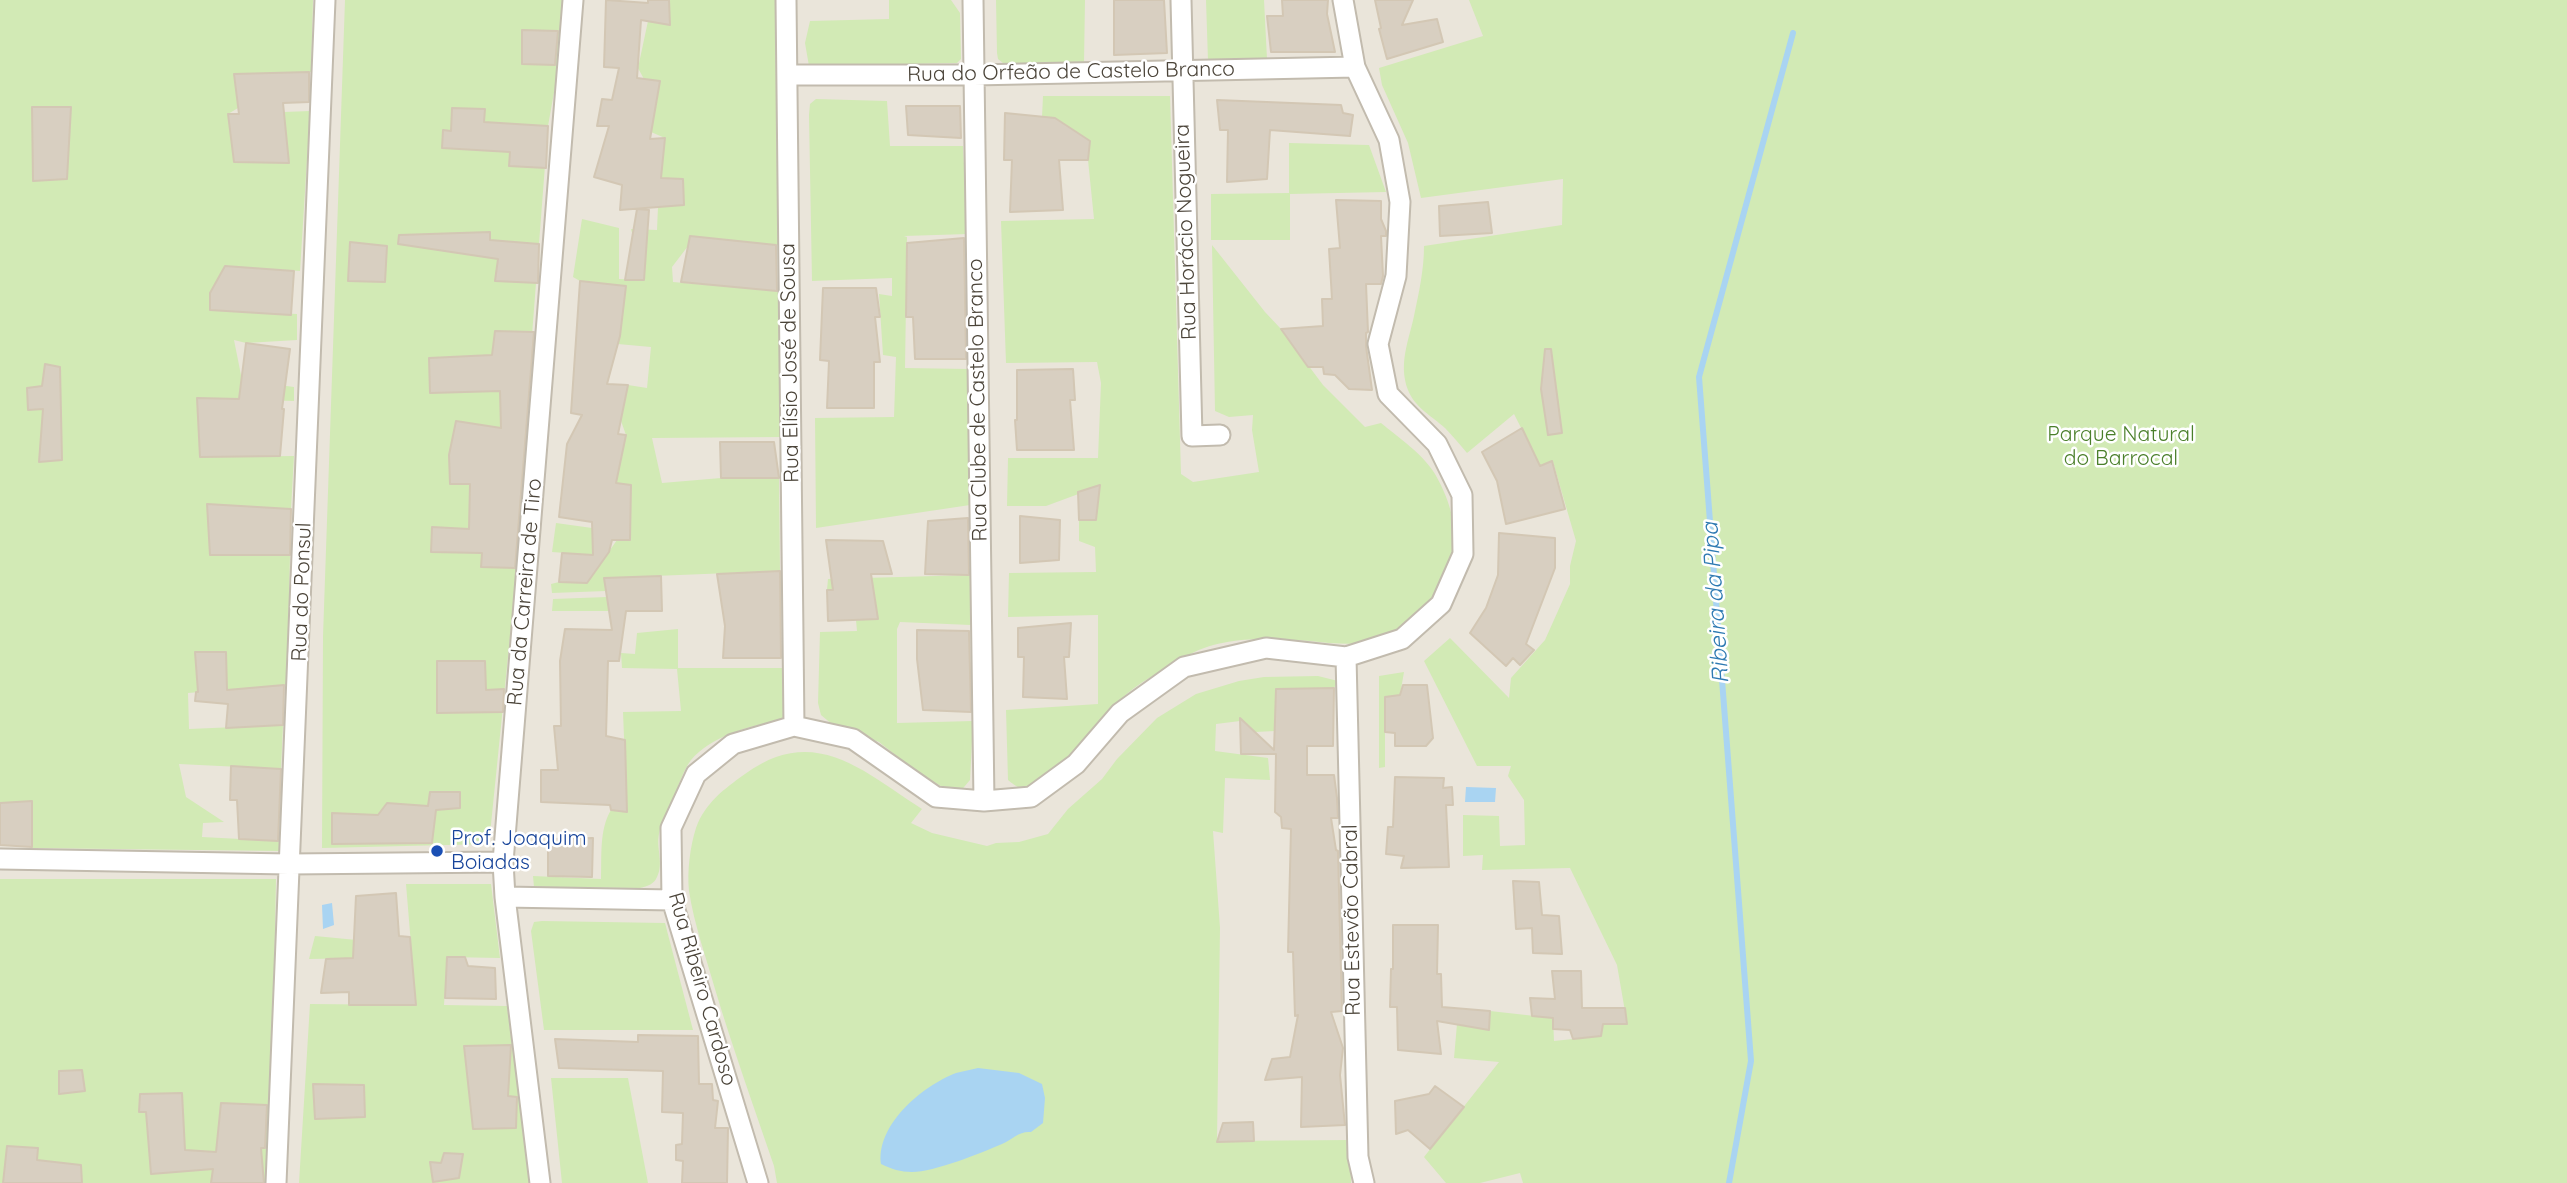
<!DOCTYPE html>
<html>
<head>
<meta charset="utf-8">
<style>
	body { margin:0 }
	canvas { display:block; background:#f6f3ec }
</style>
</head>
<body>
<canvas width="2567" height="1183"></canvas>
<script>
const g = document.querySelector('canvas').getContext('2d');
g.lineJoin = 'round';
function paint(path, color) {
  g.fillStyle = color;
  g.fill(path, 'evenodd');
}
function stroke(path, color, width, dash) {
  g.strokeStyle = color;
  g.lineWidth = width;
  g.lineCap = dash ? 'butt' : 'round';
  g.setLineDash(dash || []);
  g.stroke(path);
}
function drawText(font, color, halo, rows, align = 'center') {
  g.font = font + ' Quicksand,sans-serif';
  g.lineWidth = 5;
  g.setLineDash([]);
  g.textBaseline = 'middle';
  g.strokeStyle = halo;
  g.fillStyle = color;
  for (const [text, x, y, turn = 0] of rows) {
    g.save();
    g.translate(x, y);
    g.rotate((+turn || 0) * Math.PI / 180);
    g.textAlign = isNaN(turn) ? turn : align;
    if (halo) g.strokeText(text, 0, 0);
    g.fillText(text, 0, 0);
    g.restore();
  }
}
paint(new Path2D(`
	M0 0H1550L1711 1183H0Z`), '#eae5da');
paint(new Path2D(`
	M0 0H313L311 72 235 74 238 108 228 114 235 162 288 163 284 112 310 111 300 271 225 266 210 293V310L297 314V340L246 343 234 340 242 380 294 387V401L198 398 201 457 294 456 291 509 207 504 210 555H290L287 685 188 693 189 729 283 725 281 769 179 764 186 797 224 822 203 823 202 837 279 841V851L32 848V802L0 803ZM32 107H71L67 179 33 181ZM45 364 62 460 40 462 43 409 28 410 27 388 42 386Z
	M345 0H562L558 70 548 126 520 492 517 568 489 844 322 848 323 636Z
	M669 0H775L778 245 691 236 688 246 672 267 673 282 778 291 782 437 652 438 662 483 721 478H779L780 571 604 578 606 591 552 593 551 584 559 582 587 583 617 540 630 539 631 485 616 483 626 435 621 421 628 385 647 388 651 347 618 344 625 286 580 281 573 277 582 219 619 228V279L644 280 647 240 633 237 631 229 657 230 658 207 684 204 683 180 661 178 665 138 644 129 645 106 656 107 660 82 644 79 638 68 648 21 670 24Z
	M889 0H951L960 13 961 59 957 63 809 66 805 43 810 21 889 19Z
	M996 0H1085L1084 63H1003L998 59 997 53Z
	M1206 0H1264L1267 59 1208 61Z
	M1469 0H2567V1183H1523L1520 1173 1480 1183H1446L1424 1157 1499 1062 1454 1058 1457 1024 1489 1030 1490 1011 1553 1018 1554 1041 1601 1036 1603 1024 1627 1023 1617 965 1570 868 1482 870 1483 855 1463 856V815L1499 816 1500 846 1525 845 1524 800 1508 776 1511 766H1477L1424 661 1450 638 1509 698 1511 678 1545 640 1570 584V566L1576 541 1553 462 1540 465 1514 414 1467 453C1460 445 1453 436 1445 428 1432 416 1415 408 1408 390 1398 364 1409 340 1414 316 1419 292 1424 270 1424 246L1562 225 1563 179 1421 198 1408 143 1382 85 1379 68 1483 36Z
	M1043 96H1170L1181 474 1193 482 1259 472 1252 430 1253 415 1229 417 1215 411 1212 245 1265 312 1281 329 1323 385 1365 427 1381 423C1399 438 1423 454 1435 474 1450 500 1460 532 1451 561 1444 582 1433 599 1418 614 1413 619 1408 626 1402 629 1375 649 1340 644 1310 641 1269 638 1221 635 1185 657 1163 670 1137 683 1119 701 1100 720 1048 791 1021 788 1016 787 1012 783 1008 780L1006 710 1098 704V615L1008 617 1009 573 1096 572 1095 547 1079 541V520L1100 486 1046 506H1007L1008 458H1098L1101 383 1097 362 1006 363 1001 221 1094 219 1088 160 1090 142 1055 118 1042 117Z
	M816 99 887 101 890 146H963L968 234 904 236 907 237 905 368 969 369 970 505 816 528 815 418 894 417 896 357 883 355 879 294 892 296V278L812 281 809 115 810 104Z
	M1289 143 1369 145 1386 192 1290 194V240H1211V194L1289 193Z
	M556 523 592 528 593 555 552 552Z
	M971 575V625L900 622 897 629V723L973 721 970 780 959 793 944 788 913 769 879 742 833 725 821 715 818 703 820 632 857 631 856 620 877 619 827 590 828 579Z
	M607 597 609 611H552L553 599Z
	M678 629V668H784L783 717 778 722C751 724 709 738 691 760 683 771 678 787 673 799 668 811 661 822 659 834 656 848 664 864 657 877 654 884 648 886 640 888L534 887 533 876 601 879C602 856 599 830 611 810L627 811 623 712 681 711 677 669 622 668 621 653 635 654 637 633Z
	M1404 672 1400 695 1385 697V767L1379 768V676Z
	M1318 676 1338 681 1334 688 1276 689 1275 731 1255 732 1240 721 1216 724 1215 751 1268 758 1270 780 1225 778 1223 833 1213 831 1220 928 1217 1141 1350 1140 1351 1183H777L774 1166C754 1107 733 1049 715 989 706 957 694 924 689 891 687 871 690 847 696 828 705 803 724 789 745 774 815 723 864 772 922 809L911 823 932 833 987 846 996 843 1019 842 1048 834 1068 809 1102 779 1117 759 1157 718 1196 694 1239 681 1264 677Z
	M0 879H276L270 1183H0Z
	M406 884H491L500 958 447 957 444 1005 507 1006 530 1183H299L310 1004 416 1005Z
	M542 921 665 923 693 1030H544L531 931 534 922Z
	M315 936 367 941 370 958 309 959Z
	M551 1078H628L648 1183H562Z`), '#d2eab5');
paint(new Path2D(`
	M1466 787 1496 788 1495 802H1465Z
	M332 903 334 925 323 929 322 905Z
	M978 1068 1019 1073 1042 1084 1045 1098 1043 1123 1031 1132C1019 1131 1013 1139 1002 1144 981 1153 934 1172 912 1172 901 1172 891 1169 881 1164 876 1125 922 1086 956 1073 963 1071 971 1070 978 1068Z`), '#a9d4f2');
stroke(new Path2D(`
	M1729 1183 1751 1061 1699 377 1793 33`), '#a9d4f2', 6);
const building = new Path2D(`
	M606 0 648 3V0H669L670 25 641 20 637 78 660 81 650 139 665 138 661 178 683 179 684 205 620 210 622 185 594 177 609 126H597L602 99 612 100 619 68 604 67Z
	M1114 0H1164L1167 53 1114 55Z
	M1282 0H1328L1327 14 1335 52H1271L1267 16H1283Z
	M1375 0H1413L1402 25 1437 19 1443 42 1387 59 1379 29 1381 28Z
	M522 30 558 31 555 65 522 64Z
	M309 72V102L283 103 289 163 234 162 228 114H239L234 74Z
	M1217 100 1341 105 1343 113 1353 115 1350 136 1270 130 1267 179 1227 182 1228 130H1220Z
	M906 106H960L961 138 908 135Z
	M32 107H71L67 179 33 181Z
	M452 108 485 109 484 122 548 126 546 168 509 166 510 152 442 148 443 130 451 131Z
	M1005 113 1055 118 1090 141 1088 160H1059L1063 210 1010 212 1012 160H1004Z
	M1336 200 1381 201V219L1386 231V236H1381L1383 276 1381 284H1366L1368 332 1366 333V346L1372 390 1349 389 1335 375 1324 374 1323 367H1308L1281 329 1323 326 1322 299H1332L1329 249 1340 248Z
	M1488 202 1492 233 1440 236 1439 206Z
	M637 209 649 210 644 280H625Z
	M490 232V240L539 244 538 283 495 281 498 259 398 244 399 235Z
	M690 236 776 245 777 291 681 282Z
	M964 238 966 359H915L913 317H906L907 243Z
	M350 242 387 246 385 282 348 281Z
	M225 266 294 271 291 315 210 310V293Z
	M580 281 626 286 620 336 607 384 628 385 618 434 626 435 616 483 631 485 630 540H612L609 552 587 583 559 582 562 553 593 555 592 522 559 517 567 444 582 415 571 413Z
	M823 288H876L880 317H875L880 362H874V408H827L829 361 820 360Z
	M495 331 534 332 515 568 481 567 482 553 431 552 432 527 469 529 470 484H450L449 455 456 421 501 428 500 391 430 393 429 358 492 355Z
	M246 343 290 349 282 409H284L280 456 200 457 197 398 239 399Z
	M1545 349H1551L1562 433 1548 435 1541 389Z
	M45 364 60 367 62 460 39 462 43 409 28 410 27 388 42 386Z
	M1073 369 1075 400H1070L1074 450H1017L1015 420H1017V370Z
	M1522 428 1540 466 1552 461 1565 509 1506 524 1497 481 1482 452Z
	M720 442H774L779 478H721Z
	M1100 485 1096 520H1079L1078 492Z
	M207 504 291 509 290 555H210Z
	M1020 516 1060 520 1059 560 1020 563Z
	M968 518 969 575 925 574 928 521Z
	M1499 533 1555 538V568L1526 644 1534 650 1520 665 1513 658 1506 666 1470 633 1486 608 1498 575Z
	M826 540 883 541 892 574H871L878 619 828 621 827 590H833Z
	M780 571 781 658H723L725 626 717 574Z
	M661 576 662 611H626L619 661H608L606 736 625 740 627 812 611 810 610 805 541 802V770H558L554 726H561L560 661 565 629 612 630 604 578Z
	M1071 623 1069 657H1064L1067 699 1023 697 1024 657H1018V628Z
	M917 630 969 631 971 712 923 710 917 659Z
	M195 652H226L227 690 284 685 283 725 226 728 228 704 195 701 196 692H198Z
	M437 661H485L486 690 504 689 503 712 437 713Z
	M1403 685H1427L1433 738 1426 746H1395V733L1385 732V697L1400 695Z
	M1334 688 1333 746H1307V775H1334L1337 798 1338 818H1331L1336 850 1338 851 1342 1011 1331 1012 1343 1048 1340 1075 1345 1125 1301 1127 1302 1077 1265 1080 1272 1059 1290 1057 1298 1015 1295 1016 1293 952H1288L1291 829 1282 828 1281 817 1275 812 1276 754H1241L1240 718 1274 750 1276 689Z
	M231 766 281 769 278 841 239 839 237 800H230Z
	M1395 777 1444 778 1443 788 1452 787 1453 805H1446L1449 867 1401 868 1404 856 1386 854 1388 827H1393Z
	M430 792H460V808L436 810 432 843 332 844V813L378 815 387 803 428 806Z
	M32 801V847L0 845V803Z
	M593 838 592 877 548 876V839Z
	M1513 881 1539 882 1542 915 1559 916 1562 954 1533 953 1532 928 1516 929Z
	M396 893 399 936 410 937 416 1005H349V992L321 993 326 959 353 958 356 896Z
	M1393 925H1438L1437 974H1441L1442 1007 1490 1011 1489 1030 1437 1021 1441 1054 1398 1050 1397 1007H1390L1391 969H1393Z
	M447 957H465L468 966 495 968 496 999 445 998Z
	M1552 971H1581L1582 1008H1625L1627 1024H1603L1601 1036 1573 1039 1570 1030 1553 1029V1018L1532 1016 1530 998 1555 999Z
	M638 1035 698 1036 699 1084H712L713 1100 718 1101 715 1128H728L727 1183H682L683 1161 676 1160V1145L682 1144 683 1113 662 1112 663 1071 559 1068 555 1039 638 1042Z
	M511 1045 508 1096 517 1097 516 1128 473 1129 464 1046Z
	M82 1070 85 1091 59 1094V1071Z
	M313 1084 364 1085 365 1117 315 1119Z
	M1435 1086 1464 1107 1430 1149 1408 1130 1396 1134 1395 1101 1429 1094Z
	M182 1093 185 1150 216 1152 221 1103 267 1105 265 1148H261L264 1183H211L213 1169 151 1174 146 1112H139L140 1094Z
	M1253 1122 1254 1141 1217 1142 1223 1123Z
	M7 1146 38 1148 37 1160 81 1165 82 1183H3Z
	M444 1153 463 1154 459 1178 433 1182 430 1162 441 1163Z`);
paint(building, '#d8cfc1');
stroke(building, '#d3c7b4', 2);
const street = new Path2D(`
	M786 0 794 726
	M973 0 984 801
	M1181 0 1192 436 1220 435
	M788 75H974L1355 67
	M1346 657 1358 1157 1364 1183
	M0 859 289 864 503 862
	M505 897 672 900
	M276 1183 325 0
	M540 1183 505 897 503 862 573 0
	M758 1183 672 900 671 828 696 774 733 744 794 726 853 739 936 797 984 801 1031 797 1076 764 1120 713 1184 667 1266 648 1346 657 1402 639 1441 604 1463 554 1462 495 1437 444 1388 394 1378 344 1396 276 1400 202 1389 140 1355 67 1343 0`);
stroke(street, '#c2bbae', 23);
stroke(street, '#fff', 19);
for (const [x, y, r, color] of [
	[437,851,7,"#1a4fb4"]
]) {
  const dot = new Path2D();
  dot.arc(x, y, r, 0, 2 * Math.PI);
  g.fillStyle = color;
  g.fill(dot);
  stroke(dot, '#fff', 2.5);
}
drawText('21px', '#4b4439', '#fff', [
	["Rua do Orfeão de Castelo Branco",1071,72,-1],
	["Rua Horácio Nogueira",1186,232,-92],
	["Rua Elísio José de Sousa",790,363,-91],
	["Rua Clube de Castelo Branco",978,400,-91],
	["Rua do Ponsul",302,592,-88],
	["Rua da Carreira de Tiro",525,592,-85],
	["Rua Estevão Cabral",1352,920,-91],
	["Rua Ribeiro Cardoso",702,989,74]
]);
drawText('21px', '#4a7f2a', '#fff', [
	["Parque Natural",2121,435],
	["do Barrocal",2121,459]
]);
drawText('21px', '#164399', '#fff', [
	["Prof. Joaquim",451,839],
	["Boiadas",451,863]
], 'left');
drawText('italic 23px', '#2e7ab2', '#fff', [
	["Ribeira da Pipa",1716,603,-94]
]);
</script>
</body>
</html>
